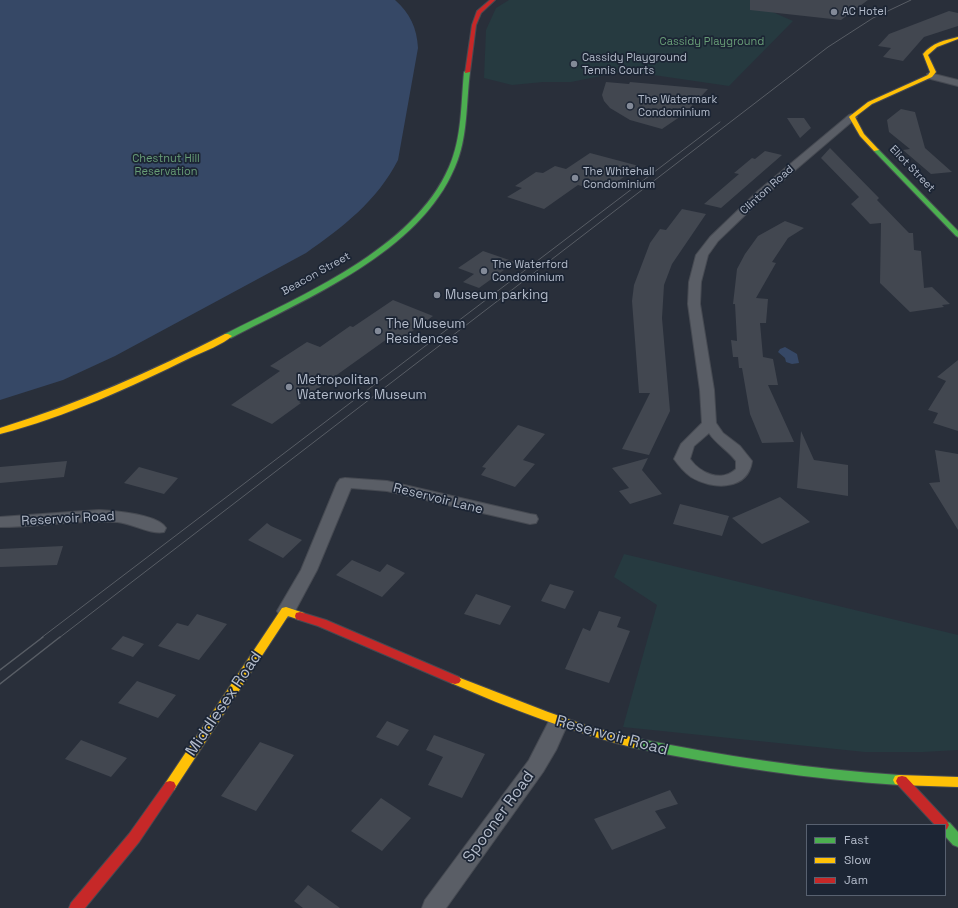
<!DOCTYPE html>
<html>
<head>
<meta charset="utf-8">
<style>
	body { margin:0 }
	#map { position:relative; width:958px; height:908px; overflow:hidden; background:#292f3a; font-family:"Space Grotesk",sans-serif }
	canvas { display:block }
	.legend { position:absolute; left:806px; top:824px; width:140px; height:72px; box-sizing:border-box; background:#1c2534; border:1px solid #586170; margin:0; padding:5px 7px; list-style:none; font-size:12px; color:#b3bbca }
	.legend li { display:flex; align-items:center; gap:8px; height:20px }
	.legend b { width:20px; border:1px solid #586170 }
</style>
</head>
<body>
<div id="map">
<canvas width="958" height="908"></canvas>
<ul class="legend">
<li><b style="height:5px;background:#4caf50"></b>Fast</li>
<li><b style="height:5px;background:#ffc107"></b>Slow</li>
<li><b style="height:5px;background:#c62828"></b>Jam</li>
</ul>
</div>
<script>
const g = document.querySelector('canvas').getContext('2d');
g.lineJoin = 'round';
function paint(path, color) {
  g.fillStyle = color;
  g.fill(path, 'evenodd');
}
function stroke(path, color, width, dash) {
  g.strokeStyle = color;
  g.lineWidth = width;
  g.lineCap = dash ? 'butt' : 'round';
  g.setLineDash(dash || []);
  g.stroke(path);
}
function drawText(font, color, halo, rows, align = 'center') {
  g.font = font + ' "Space Grotesk",sans-serif';
  g.lineWidth = 3.5;
  g.setLineDash([]);
  g.textBaseline = 'middle';
  g.strokeStyle = halo;
  g.fillStyle = color;
  for (const [text, x, y, turn = 0] of rows) {
    g.save();
    g.translate(x, y);
    g.rotate((+turn || 0) * Math.PI / 180);
    g.textAlign = isNaN(turn) ? turn : align;
    if (halo) g.strokeText(text, 0, 0);
    g.fillText(text, 0, 0);
    g.restore();
  }
}
paint(new Path2D(`
	M509 0H765L761 7 793 21 729 86 626 71 571 82H543L512 85 484 78 486 30 496 8Z
	M624 554 958 635V750L923 752H865L623 727 657 605 614 577Z`), '#263a40');
paint(new Path2D(`
	M0 0H395C410 13 417 28 418 48L398 160C377 201 343 227 306 253L115 356 63 380 0 400Z
	M785 347 797 354 799 363 792 364 786 362 785 358 778 352 780 349Z`), '#364866');
paint(new Path2D(`
	M750 0H868L841 20 750 10Z
	M949 11 958 13V26L924 37 903 61 883 57 891 48 878 46 889 34Z
	M606 82 629 84 630 82 708 89 684 114 662 129 630 120 610 108 604 101 602 95Z
	M901 109 915 112 925 148 952 172 931 174 903 150 910 149 889 132 887 120Z
	M787 118H804L811 128 800 138Z
	M830 148 879 198 877 200 909 233H913L914 250 921 251 924 288 932 287 950 304 942 305 944 307 910 312 880 283 881 223 870 224 851 204 859 197 821 158Z
	M765 151 782 155 721 208 704 204 739 174 734 173 752 158 755 159Z
	M590 153 639 166 610 187 595 183 589 188 578 185 544 209 507 197 522 188 515 186 536 172 543 173 555 166 566 169Z
	M682 209 706 214 672 264 664 285 662 318 670 411 649 455 622 449 650 393H639L632 301 634 285 650 243 660 229 666 230Z
	M785 221 804 228 788 238 772 262 776 263 756 298 768 299 766 323H760L763 357 773 359 778 385H768L794 442 762 443 750 414 742 368H739L738 357H733L731 340 737 341 735 304H733L737 269 745 254 758 236Z
	M483 251 515 262 479 288 463 282 474 274 458 268Z
	M393 300 433 316 403 338 394 334 299 402 301 403 272 424 231 405 280 371 270 366 307 342 320 347 350 326 353 327Z
	M958 360V431L933 423 938 413 928 410 946 381 937 377Z
	M518 425 545 434 523 460 535 464 515 487 481 475 486 468 482 467Z
	M801 431 814 460 848 465V496L797 488Z
	M935 450 958 454V530L929 483 940 482Z
	M648 458 642 470 662 494 630 504 619 491 629 488 612 468Z
	M67 461 64 477 0 483V467Z
	M139 467 178 478 164 494 124 483Z
	M780 497 810 522 762 544 732 518Z
	M680 504 729 516 722 536 673 524Z
	M267 523 271 526 302 540 283 558 248 540Z
	M63 546 57 565 0 567V549Z
	M352 560 380 572 387 564 405 573 382 597 336 575Z
	M550 584 574 591 565 609 541 601Z
	M476 594 511 606 500 625 464 614Z
	M599 611 621 617 617 627 630 631 609 683 565 669 583 628 590 631Z
	M197 614 227 624 199 660 158 646 177 623 188 626Z
	M123 636 144 644 133 657 111 649Z
	M137 681 176 695 158 718 118 703Z
	M387 721 409 730 398 746 376 737Z
	M434 735 485 754 462 798 428 785 443 757 426 750Z
	M81 740 127 758 111 777 65 759Z
	M260 742 294 755 256 811 221 796Z
	M670 790 678 804 655 811 666 828 612 850 594 819Z
	M381 798 411 818 382 851 351 831Z
	M308 885 340 908H303L294 901Z`), '#424750');
const street = new Path2D(`
	M930 73 958 80V86L927 78V74Z
	M852 114 857 117 855 119 766 195 718 241 708 255 701 282 700 304 714 390 716 423 723 433 740 446 752 461C748 491 712 490 691 477 684 472 679 466 674 459L681 444 702 423 700 390 688 304 689 282 696 255 710 237 758 191 849 115ZM709 433C716 444 728 450 736 461V469C721 483 700 473 690 459L694 446Z
	M345 478 387 481 530 514 536 515 538 519 536 523 530 524 387 491 351 488 317 570 295 611 292 616 286 618 280 616 277 611 301 570 337 483 340 479Z
	M99 510C115 511 158 514 166 528L164 532C151 535 131 523 117 522 78 519 39 527 0 527V517Z
	M558 715 565 717 568 723 556 750 543 772 446 908H422L425 900 529 760 551 717Z`);
const fast = new Path2D(`
	M467 70 470 72C466 103 468 138 455 167 420 252 307 298 231 338H225L224 336 225 334C300 296 414 249 449 167 462 138 461 103 464 72Z
	M874 149H878L958 231V237L956 236 874 151Z
	M635 738C722 756 810 769 899 775L903 776 905 780 903 784 899 785C810 779 722 766 635 748L631 747 629 743 631 739Z
	M945 821 950 823 958 832V847L953 845 945 836V825H940V823Z`);
const slow = new Path2D(`
	M958 37V39L937 47 928 55 936 72 932 77 872 104 855 117 864 134 879 150 874 151 860 136 849 117 850 116 868 102 928 75 930 72 923 54C932 43 945 40 958 37Z
	M225 334H228L232 336C224 344 203 352 192 357 131 387 66 417 0 434V428C78 404 152 371 225 334Z
	M286 607 304 613 305 616 304 619 300 620 288 616 174 790 170 791 166 790 164 786 166 782 282 608Z
	M455 676 548 712 588 726 635 738 639 739 641 743 639 747 635 748C571 732 511 709 451 683L449 680 451 677Z
	M899 775 958 777V787L899 785 895 784 893 780 895 776Z`);
const jam = new Path2D(`
	M490 0H495L481 13 476 25 470 72 465 73 472 25 477 11Z
	M300 612 326 620 459 677 461 680 459 683 455 684 451 683 318 626 296 619 295 616 296 613Z
	M902 776 906 777 947 821 949 825 947 829 945 830V825H935L898 785 896 781 898 777Z
	M170 781 174 782 176 786 174 790 139 842 85 908H69L71 903 129 834 166 782Z`);
stroke(street, '#464a52', 2);
stroke(fast, '#464a52', 2);
stroke(slow, '#464a52', 2);
stroke(jam, '#464a52', 2);
paint(street, '#5a5e66');
paint(fast, '#4caf50');
paint(slow, '#ffc107');
paint(jam, '#c62828');
stroke(new Path2D(`
	M41 638 720 122
	M59 638 828 47 873 18 911 0`), '#585d65', 1);
stroke(new Path2D(`
	M0 670 43 637
	M0 684 60 637`), '#585d65', 1.5);
for (const [x, y, r, color] of [
	[834,12,4,"#838a98"],
	[574,64,4,"#838a98"],
	[630,106,4,"#838a98"],
	[575,178,4,"#838a98"],
	[484,271,4,"#838a98"],
	[437,295,4,"#838a98"],
	[378,331,4,"#838a98"],
	[289,387,4,"#838a98"]
]) {
  const dot = new Path2D();
  dot.arc(x, y, r, 0, 2 * Math.PI);
  g.fillStyle = color;
  g.fill(dot);
  stroke(dot, '#1c2534', 1.5);
}
drawText('11px', '#b3bbca', '#1c2534', [
	["AC Hotel",842,12],
	["Cassidy Playground",582,58],
	["Tennis Courts",582,71],
	["The Watermark",638,100],
	["Condominium",638,113],
	["The Whitehall",583,172],
	["Condominium",583,185],
	["The Waterford",492,265],
	["Condominium",492,278]
], 'left');
drawText('11px', '#689d77', '#1c2534', [
	["Cassidy Playground",712,42],
	["Chestnut Hill",166,159],
	["Reservation",166,172]
]);
drawText('11px', '#b3bbca', '#1c2534', [
	["Eliot Street",912,169,46],
	["Clinton Road",767,190,-42],
	["Beacon Street",316,274,-29]
]);
drawText('13px', '#b3bbca', '#1c2534', [
	["Museum parking",445,295],
	["The Museum",386,324],
	["Residences",386,339],
	["Metropolitan",297,380],
	["Waterworks Museum",297,395]
], 'left');
drawText('13px', '#b3bbca', '#1c2534', [
	["Reservoir Lane",438,499,14],
	["Reservoir Road",68,519,-3]
]);
drawText('16px', '#b3bbca', '#1c2534', [
	["Middlesex Road",224,704,-56],
	["Reservoir Road",612,736,15],
	["Spooner Road",499,817,-54]
]);
</script>
</body>
</html>
